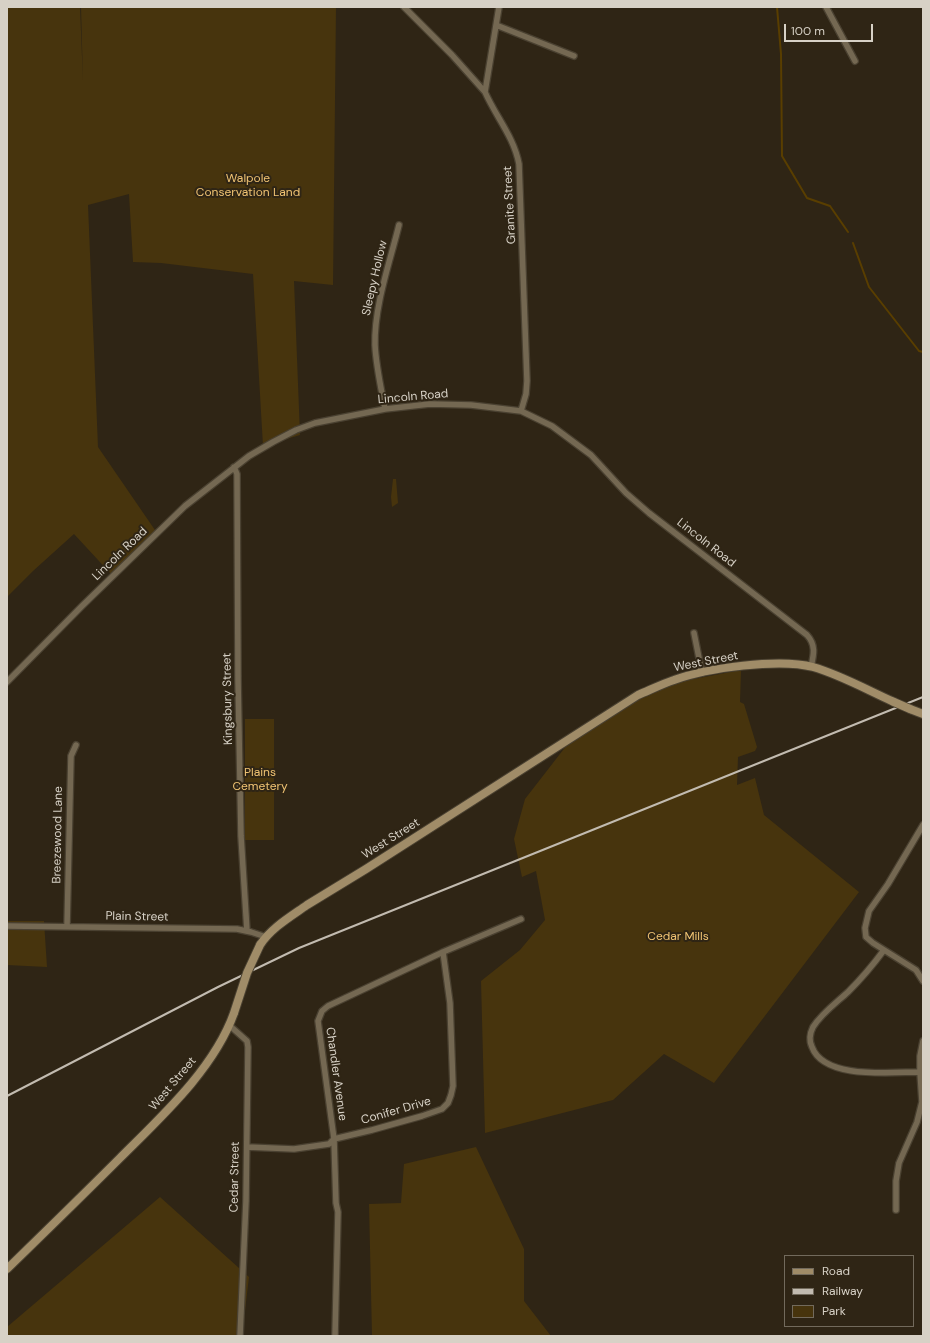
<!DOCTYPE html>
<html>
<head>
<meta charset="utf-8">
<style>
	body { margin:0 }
	#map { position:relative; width:930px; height:1343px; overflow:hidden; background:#2f2515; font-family:"DM Sans",sans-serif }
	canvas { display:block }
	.frame { position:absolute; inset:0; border:8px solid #d7d1c6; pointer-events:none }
	.legend { position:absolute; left:784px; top:1255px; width:130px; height:72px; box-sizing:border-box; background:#2f2515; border:1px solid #726a5c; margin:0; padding:5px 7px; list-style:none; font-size:12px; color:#d7d1c6 }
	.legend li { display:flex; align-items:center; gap:8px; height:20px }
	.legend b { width:20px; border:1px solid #726a5c }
	.scale { position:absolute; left:784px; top:24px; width:89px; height:18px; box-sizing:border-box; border:2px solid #d7d1c6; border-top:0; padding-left:5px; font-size:12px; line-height:14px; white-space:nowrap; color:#d7d1c6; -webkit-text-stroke:3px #2f2515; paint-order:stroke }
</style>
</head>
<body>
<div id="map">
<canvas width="930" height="1343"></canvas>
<div class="frame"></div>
<ul class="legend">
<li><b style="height:5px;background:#a08c68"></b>Road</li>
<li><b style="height:5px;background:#c2bbb0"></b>Railway</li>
<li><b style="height:11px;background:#47340d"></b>Park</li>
</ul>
<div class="scale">100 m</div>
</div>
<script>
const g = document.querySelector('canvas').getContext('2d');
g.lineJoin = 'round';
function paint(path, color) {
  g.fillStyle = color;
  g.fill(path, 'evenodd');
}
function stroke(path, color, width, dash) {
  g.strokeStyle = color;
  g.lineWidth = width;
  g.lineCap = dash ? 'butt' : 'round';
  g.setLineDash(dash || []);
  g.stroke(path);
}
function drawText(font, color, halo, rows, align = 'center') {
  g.font = font + ' "DM Sans",sans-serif';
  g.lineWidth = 4;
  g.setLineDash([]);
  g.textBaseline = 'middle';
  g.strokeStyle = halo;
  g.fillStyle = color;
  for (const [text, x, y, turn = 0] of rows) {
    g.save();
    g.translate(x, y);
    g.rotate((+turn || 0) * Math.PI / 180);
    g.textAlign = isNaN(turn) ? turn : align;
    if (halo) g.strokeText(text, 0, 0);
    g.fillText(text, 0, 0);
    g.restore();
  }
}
paint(new Path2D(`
	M7 7H80L83 82 81 7H336L333 285 294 281 300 435 263 446 253 274 161 263 133 262 129 194 88 205 98 447 157 533 111 574 74 534 33 571 7 597Z
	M393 479H396L398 503 392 507 391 497Z
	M741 670 740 702 744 704 757 747 755 751 738 757 737 785 755 778 764 815 859 892 714 1083 664 1054 613 1100 485 1133 481 981 520 950 545 920 536 871 522 877 514 839 525 799 577 732 640 693 678 682Z
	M245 719H274V840H245Z
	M7 921H44L47 967 7 965Z
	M476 1147 524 1249V1301L551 1336H372L369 1204 401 1203 404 1164Z
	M160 1197 249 1277 242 1336H7V1327Z`), '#47340d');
stroke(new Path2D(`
	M777 7 781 54 782 156 807 198 830 206 848 232
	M853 243 869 287 919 351 923 352`), '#593e00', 2);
const street = new Path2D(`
	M404 7 452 55 485 92
	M499 7 485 92C496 117 514 137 519 164L527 381 526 394 521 411
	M826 7 855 61
	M496 25 574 56
	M385 409C381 388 376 366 375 345 374 306 390 262 399 225
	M234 467 237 474 238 679 241 836 247 931
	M694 633 702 673
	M7 682 82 606 185 506 249 456 273 442 296 430 315 423 385 409 430 404 471 405 521 411 552 426 591 455 626 493 649 513 807 635C816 645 814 654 811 667
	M923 825 888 884 869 911 865 928 866 937 873 943 916 970 923 981
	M7 926 237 929 251 932 266 937
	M67 927 71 756 76 745
	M884 950C873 965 861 979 848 992 836 1003 822 1013 813 1027 810 1033 809 1041 812 1047 824 1080 892 1072 920 1072
	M229 1025 247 1041 248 1047 246 1201 240 1336
	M247 1147 294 1149 329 1144 334 1139 372 1130 422 1116 442 1109 448 1103 451 1095 453 1086 450 1003 443 952
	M896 1210V1181L899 1163 917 1122 922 1102 920 1072V1056L923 1041
	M335 1336 338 1212 336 1203 334 1139 318 1021 322 1011 328 1006 443 952 521 919`);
const secondary = new Path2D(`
	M910 709 923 714
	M260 945C271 928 290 917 307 905 327 893 346 881 366 869L638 695C650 690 662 684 674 680 707 668 779 658 813 667 841 675 867 690 894 702
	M7 1269C45 1232 83 1195 120 1158 161 1117 214 1069 234 1013`);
stroke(street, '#4a4131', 8);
stroke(secondary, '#4a4131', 10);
stroke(street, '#746852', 5.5);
stroke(secondary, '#a08c68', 8);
stroke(new Path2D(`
	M7 1096 218 987 299 948 923 697`), '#c2bbb0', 2);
const secondaryBridge = new Path2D(`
	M894 702 910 709
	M234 1013 247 973 260 945`);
stroke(secondaryBridge, '#4a4131', 10, []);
stroke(secondaryBridge, '#a08c68', 8);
drawText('12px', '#f0c373', '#2f2515', [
	["Walpole",248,179],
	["Conservation Land",248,193],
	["Plains",260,773],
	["Cemetery",260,787],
	["Cedar Mills",678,937]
]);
drawText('12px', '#d7d1c6', '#2f2515', [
	["Granite Street",510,205,-93],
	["Sleepy Hollow",375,278,-77],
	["Lincoln Road",413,397,-5],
	["Lincoln Road",706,543,38],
	["Lincoln Road",120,554,-44],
	["West Street",706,662,-11],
	["Kingsbury Street",228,699,-91],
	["Breezewood Lane",58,835,-89],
	["West Street",391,839,-32],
	["Plain Street",137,917,1],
	["Chandler Avenue",336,1074,82],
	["West Street",173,1084,-50],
	["Conifer Drive",396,1111,-16],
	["Cedar Street",235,1177,-89]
]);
</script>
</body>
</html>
